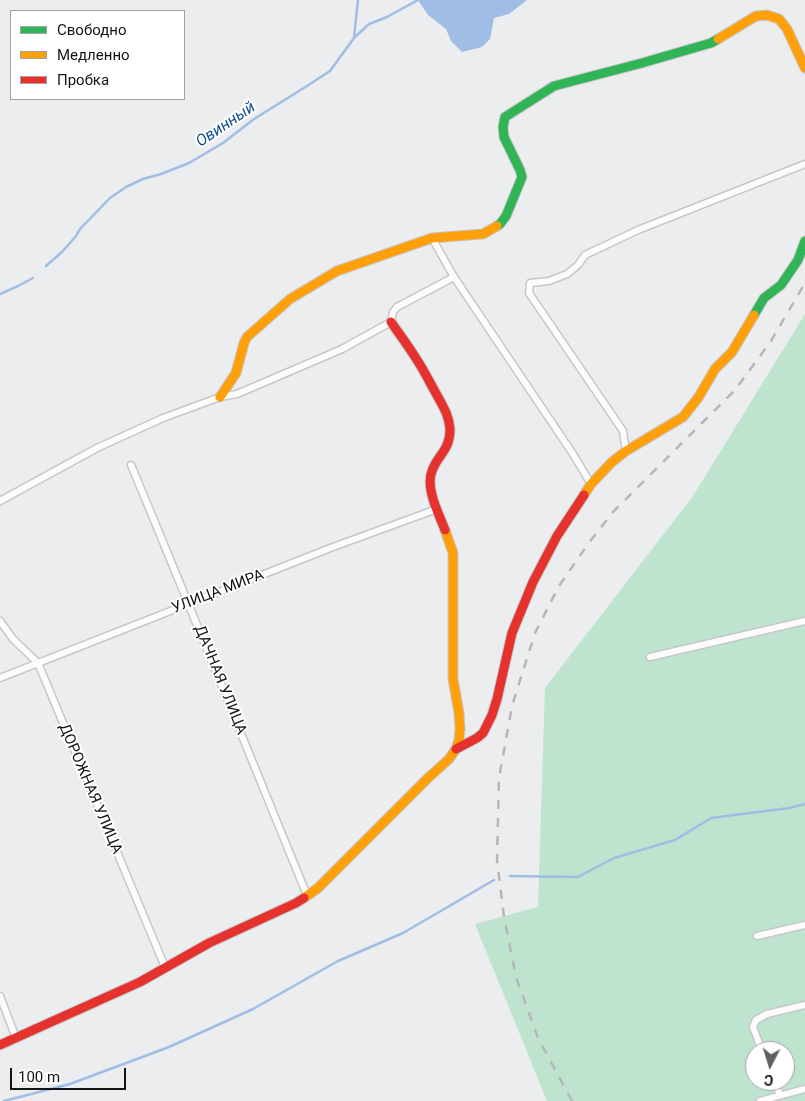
<!DOCTYPE html>
<html>
<head>
<meta charset="utf-8">
<style>
	body { margin:0 }
	#map { position:relative; width:805px; height:1101px; overflow:hidden; background:#ecedee; font-family:Roboto,sans-serif }
	canvas { display:block }
	.legend { position:absolute; left:10px; top:10px; width:175px; height:90px; box-sizing:border-box; background:#fff; border:1px solid #a1a1a1; margin:0; padding:6px 9px; list-style:none; font-size:15px; color:#131415 }
	.legend li { display:flex; align-items:center; gap:10px; height:25px }
	.legend b { width:25px; border:1px solid #a1a1a1 }
	.north { position:absolute; left:745px; top:1041px; width:50px; height:50px; box-sizing:border-box; background:#fff; border:1px solid #a1a1a1; border-radius:50%; rotate:185deg; font-size:14px; font-weight:700; line-height:20px; text-align:center; color:#131415 }
	.north::after { content:''; display:block; margin:auto; width:18px; height:22px; background:#5f6061; clip-path:polygon(50% 0,100% 100%,50% 72%,0 100%) }
	.scale { position:absolute; left:10px; top:1068px; width:116px; height:22px; box-sizing:border-box; border:2px solid #131415; border-top:0; padding-left:6px; font-size:15px; line-height:18px; white-space:nowrap; color:#131415; -webkit-text-stroke:4px #fff; paint-order:stroke }
</style>
</head>
<body>
<div id="map">
<canvas width="805" height="1101"></canvas>
<ul class="legend">
<li><b style="height:6px;background:#30b455"></b>Свободно</li>
<li><b style="height:6px;background:#ff9f0a"></b>Медленно</li>
<li><b style="height:6px;background:#e5322d"></b>Пробка</li>
</ul>
<div class="north">С</div>
<div class="scale">100 m</div>
</div>
<script>
const g = document.querySelector('canvas').getContext('2d');
g.lineJoin = 'round';
function paint(path, color) {
  g.fillStyle = color;
  g.fill(path, 'evenodd');
}
function stroke(path, color, width, dash) {
  g.strokeStyle = color;
  g.lineWidth = width;
  g.lineCap = dash ? 'butt' : 'round';
  g.setLineDash(dash || []);
  g.stroke(path);
}
function drawText(font, color, halo, rows, align = 'center') {
  g.font = font + ' Roboto,sans-serif';
  g.lineWidth = 4;
  g.setLineDash([]);
  g.textBaseline = 'middle';
  g.strokeStyle = halo;
  g.fillStyle = color;
  for (const [text, x, y, turn = 0] of rows) {
    g.save();
    g.translate(x, y);
    g.rotate((+turn || 0) * Math.PI / 180);
    g.textAlign = isNaN(turn) ? turn : align;
    if (halo) g.strokeText(text, 0, 0);
    g.fillText(text, 0, 0);
    g.restore();
  }
}
paint(new Path2D(`
	M805 314V1101H547L475 924 538 907 545 688 693 496ZM755 1051H785V1081H755Z`), '#bee3ce');
paint(new Path2D(`
	M418 0H527L509 14 494 18 490 39 482 47 462 52 451 41 446 29 428 15Z`), '#a0bde5');
stroke(new Path2D(`
	M354 38 358 0
	M46 266 62 252 76 236 80 229 110 198 126 187 143 179 161 174 189 163 223 143 254 119 307 86 330 71 354 38 369 24 387 17 418 0
	M0 294 18 286 33 278
	M510 876 578 877 614 858 675 840 711 818 789 808 805 804
	M4 1101 70 1084 169 1047 253 1009 338 961 403 933 494 880`), '#a0bde5', 2.5);
const street = new Path2D(`
	M432 238 454 277 573 454 591 484
	M626 451 623 431 529 293 530 283 549 281 567 274 578 265 585 255 638 230 805 164
	M131 465C191 608 248 752 307 895
	M0 501 97 448 163 418 220 397 237 394 342 349 391 322 393 312 397 307 454 277
	M0 621 13 639 38 663 165 967
	M650 657 805 621
	M0 678 333 547 437 509
	M757 936 805 925
	M0 996 16 1038
	M762 1051 753 1027 756 1020 767 1014 805 1005
	M774 1081 780 1095
	M760 1101 805 1089`);
const fast = new Path2D(`
	M497 226 500 224 506 216 522 177 520 170 504 137 503 127 505 117 554 86 642 63 711 43 718 39
	M754 315 764 298 781 285 798 260 805 241`);
const slow = new Path2D(`
	M718 39 756 16 767 15 779 19 787 29 805 68
	M220 397 236 373 244 343 247 337 290 299 337 271 432 238 483 234 497 226
	M584 495 591 484 612 462 626 451 683 417 698 398 715 369 732 352 754 315
	M304 898 318 888 428 778 449 759 456 749 459 740 460 729 459 713 453 679V553L445 530`);
const jam = new Path2D(`
	M391 322C400 335 409 347 417 360 425 372 431 385 438 397 444 408 449 416 450 429 450 451 438 454 432 471 425 488 439 514 445 530
	M456 749 477 738 483 733 492 715 497 699 512 633 533 582 557 536 584 495
	M0 1045 140 982 209 943 296 903 304 898`);
stroke(street, '#c6c7c8', 9);
stroke(fast, '#c6c7c8', 11);
stroke(slow, '#c6c7c8', 11);
stroke(jam, '#c6c7c8', 11);
stroke(street, '#fcfcfc', 6);
stroke(fast, '#30b455', 9);
stroke(slow, '#ff9f0a', 9);
stroke(jam, '#e5322d', 9);
stroke(new Path2D(`
	M572 1101 538 1038 516 977 504 917 497 860 499 778 512 706 535 633 559 586 588 544 613 512 735 390 771 341 805 283`), '#b6b6b7', 2.5, [9, 9]);
drawText('15px', '#131415', '#fff', [
	["УЛИЦА МИРА",218,592,-21],
	["ДАЧНАЯ УЛИЦА",220,680,68],
	["ДОРОЖНАЯ УЛИЦА",90,789,67]
]);
drawText('italic 16px', '#175092', '#fff', [
	["Овинный",226,125,-34]
]);
</script>
</body>
</html>
